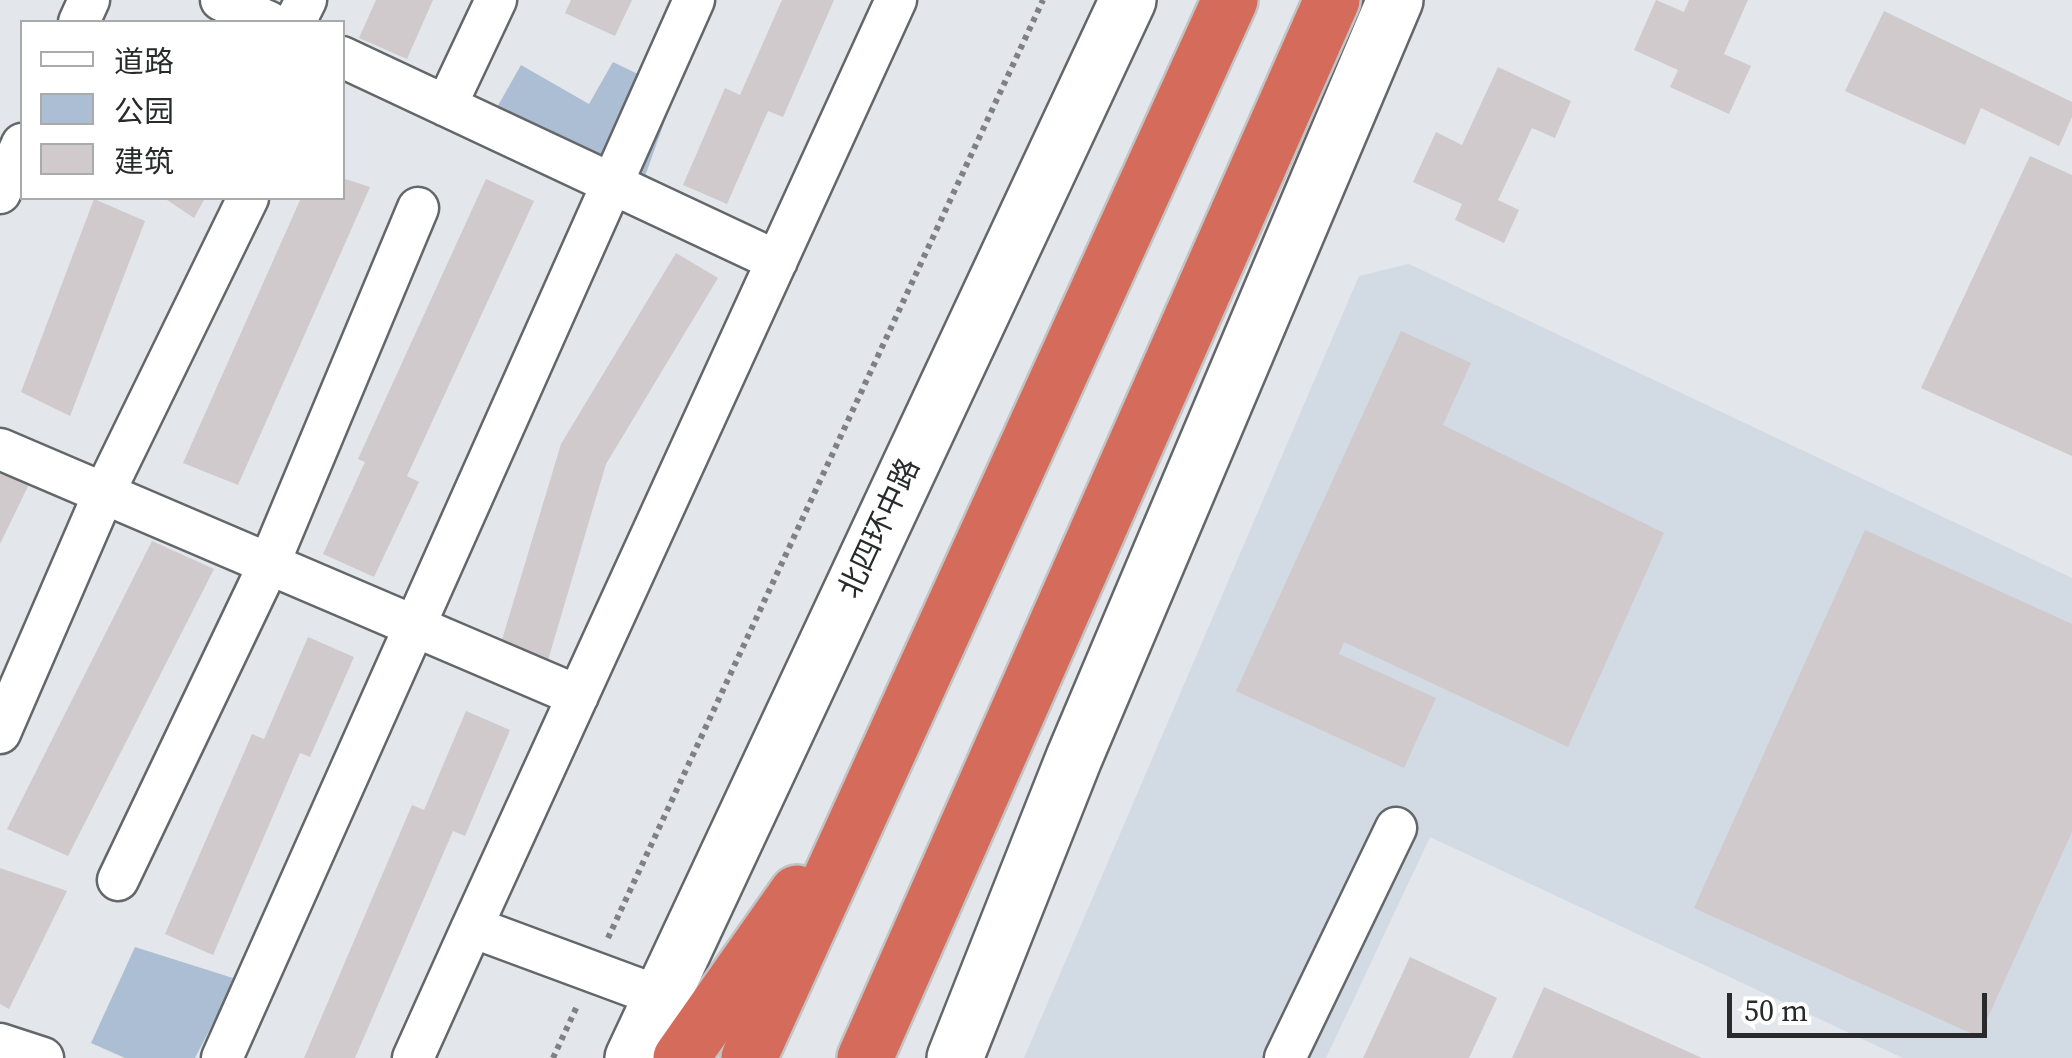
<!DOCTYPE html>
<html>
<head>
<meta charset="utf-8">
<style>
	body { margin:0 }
	#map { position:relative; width:2072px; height:1058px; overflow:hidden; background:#e3e6ea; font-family:"Source Serif 4","Noto Sans SC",serif }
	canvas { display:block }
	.legend { position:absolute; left:20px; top:20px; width:325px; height:180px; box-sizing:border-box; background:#fff; border:2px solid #a9aaaa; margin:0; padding:12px 18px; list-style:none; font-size:30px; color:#282a2b }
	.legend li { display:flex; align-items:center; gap:20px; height:50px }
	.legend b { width:50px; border:2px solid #a9aaaa }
	.scale { position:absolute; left:1727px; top:993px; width:260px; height:45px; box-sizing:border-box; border:5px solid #282a2b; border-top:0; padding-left:12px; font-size:30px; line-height:35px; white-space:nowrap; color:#282a2b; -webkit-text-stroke:8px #fff; paint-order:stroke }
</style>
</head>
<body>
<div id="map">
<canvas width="2072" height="1058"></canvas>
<ul class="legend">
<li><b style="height:12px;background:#fff"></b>道路</li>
<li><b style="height:28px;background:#acbed3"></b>公园</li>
<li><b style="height:28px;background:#d0cacc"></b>建筑</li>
</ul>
<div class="scale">50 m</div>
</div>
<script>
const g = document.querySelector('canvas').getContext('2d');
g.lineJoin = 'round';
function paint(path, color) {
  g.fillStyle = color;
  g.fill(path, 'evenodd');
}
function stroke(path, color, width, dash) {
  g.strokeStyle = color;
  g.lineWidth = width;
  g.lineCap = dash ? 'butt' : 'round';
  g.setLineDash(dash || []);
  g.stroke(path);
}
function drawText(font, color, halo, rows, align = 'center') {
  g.font = font + ' "Source Serif 4","Noto Sans SC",serif';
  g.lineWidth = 10;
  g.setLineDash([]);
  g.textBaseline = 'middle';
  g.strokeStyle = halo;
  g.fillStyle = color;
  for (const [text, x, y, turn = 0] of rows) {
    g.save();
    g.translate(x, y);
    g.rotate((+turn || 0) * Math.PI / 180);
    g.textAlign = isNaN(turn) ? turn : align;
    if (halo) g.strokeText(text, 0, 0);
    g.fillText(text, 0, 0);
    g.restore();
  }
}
paint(new Path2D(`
	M1409 264 2072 578V1058H1903L1430 837 1326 1058H1024L1359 276Z`), '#d2dae4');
paint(new Path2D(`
	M613 62 675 92 638 196 487 125 521 65 589 104Z
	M135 947 236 979 195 1058H125L91 1043Z`), '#acbed3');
paint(new Path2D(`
	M376 0H433L407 59 359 38Z
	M571 0H632L615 36 565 13Z
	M782 0H834L783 117 768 111 727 204 683 185 725 88 740 95Z
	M1656 0 1684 12 1689 0H1748L1724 54 1751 66 1729 114 1670 87 1678 70 1634 50Z
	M1884 11 2072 102V117L2059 146 1981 108 1965 145 1845 91Z
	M1498 67 1571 101 1555 138 1532 128 1498 200 1519 210 1504 243 1455 220 1462 204 1413 182 1436 132 1462 145Z
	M2030 156 2072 175V456L1921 388Z
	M342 178 370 187 238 485 183 463 301 198H342Z
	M486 179 534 201 407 476 419 482 374 577 323 554 365 462 358 459Z
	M164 198H205L194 218Z
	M94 199 145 221 70 416 21 392Z
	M676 253 718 278 606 464 546 667 498 653 561 444Z
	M1401 331 1471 363 1443 425 1664 533 1568 747 1344 642 1339 654 1436 698 1404 768 1236 691Z
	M0 474 30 482 0 544Z
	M1865 530 2072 624V832L1979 1037 1694 908Z
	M152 541 214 569 68 856 7 829Z
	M308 637 354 657 310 757 300 753 213 955 165 934 252 734 264 739Z
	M466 711 510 730 465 836 453 831 355 1058H304L412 805 424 810Z
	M0 868 67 891 9 1009 0 1004Z
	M1410 957 1497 998 1469 1058H1363Z
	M1544 987 1702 1058H1512Z`), '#d0cacc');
const street = new Path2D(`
	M221 0 269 22
	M79 22 89 0
	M295 22 306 0
	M342 57 777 261
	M446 106 496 0
	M0 193 22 144
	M0 449 578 696
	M0 733 104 493 248 198
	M118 880 269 564 418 208
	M472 927 896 0
	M0 1044 43 1058
	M222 1058 694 0
	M413 1058 472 927 661 997
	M1285 1058 1396 828`);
const secondary = new Path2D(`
	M633 1058 1128 0
	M955 1058 1074 758 1395 0`);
const highway = new Path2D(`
	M681 1058 797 893
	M749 1058 1230 0
	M865 1058 1332 0`);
stroke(street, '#64676a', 45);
stroke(secondary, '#64676a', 60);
stroke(highway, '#c3c3c4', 60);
stroke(new Path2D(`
	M608 938 1043 0
	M553 1058 578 1004`), '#7e8083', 6, [5, 5]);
stroke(street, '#fff', 40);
stroke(secondary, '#fff', 55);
stroke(highway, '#d56c5b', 55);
drawText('30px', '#282a2b', '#fff', [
	["北四环中路",881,529,-65]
]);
</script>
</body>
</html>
